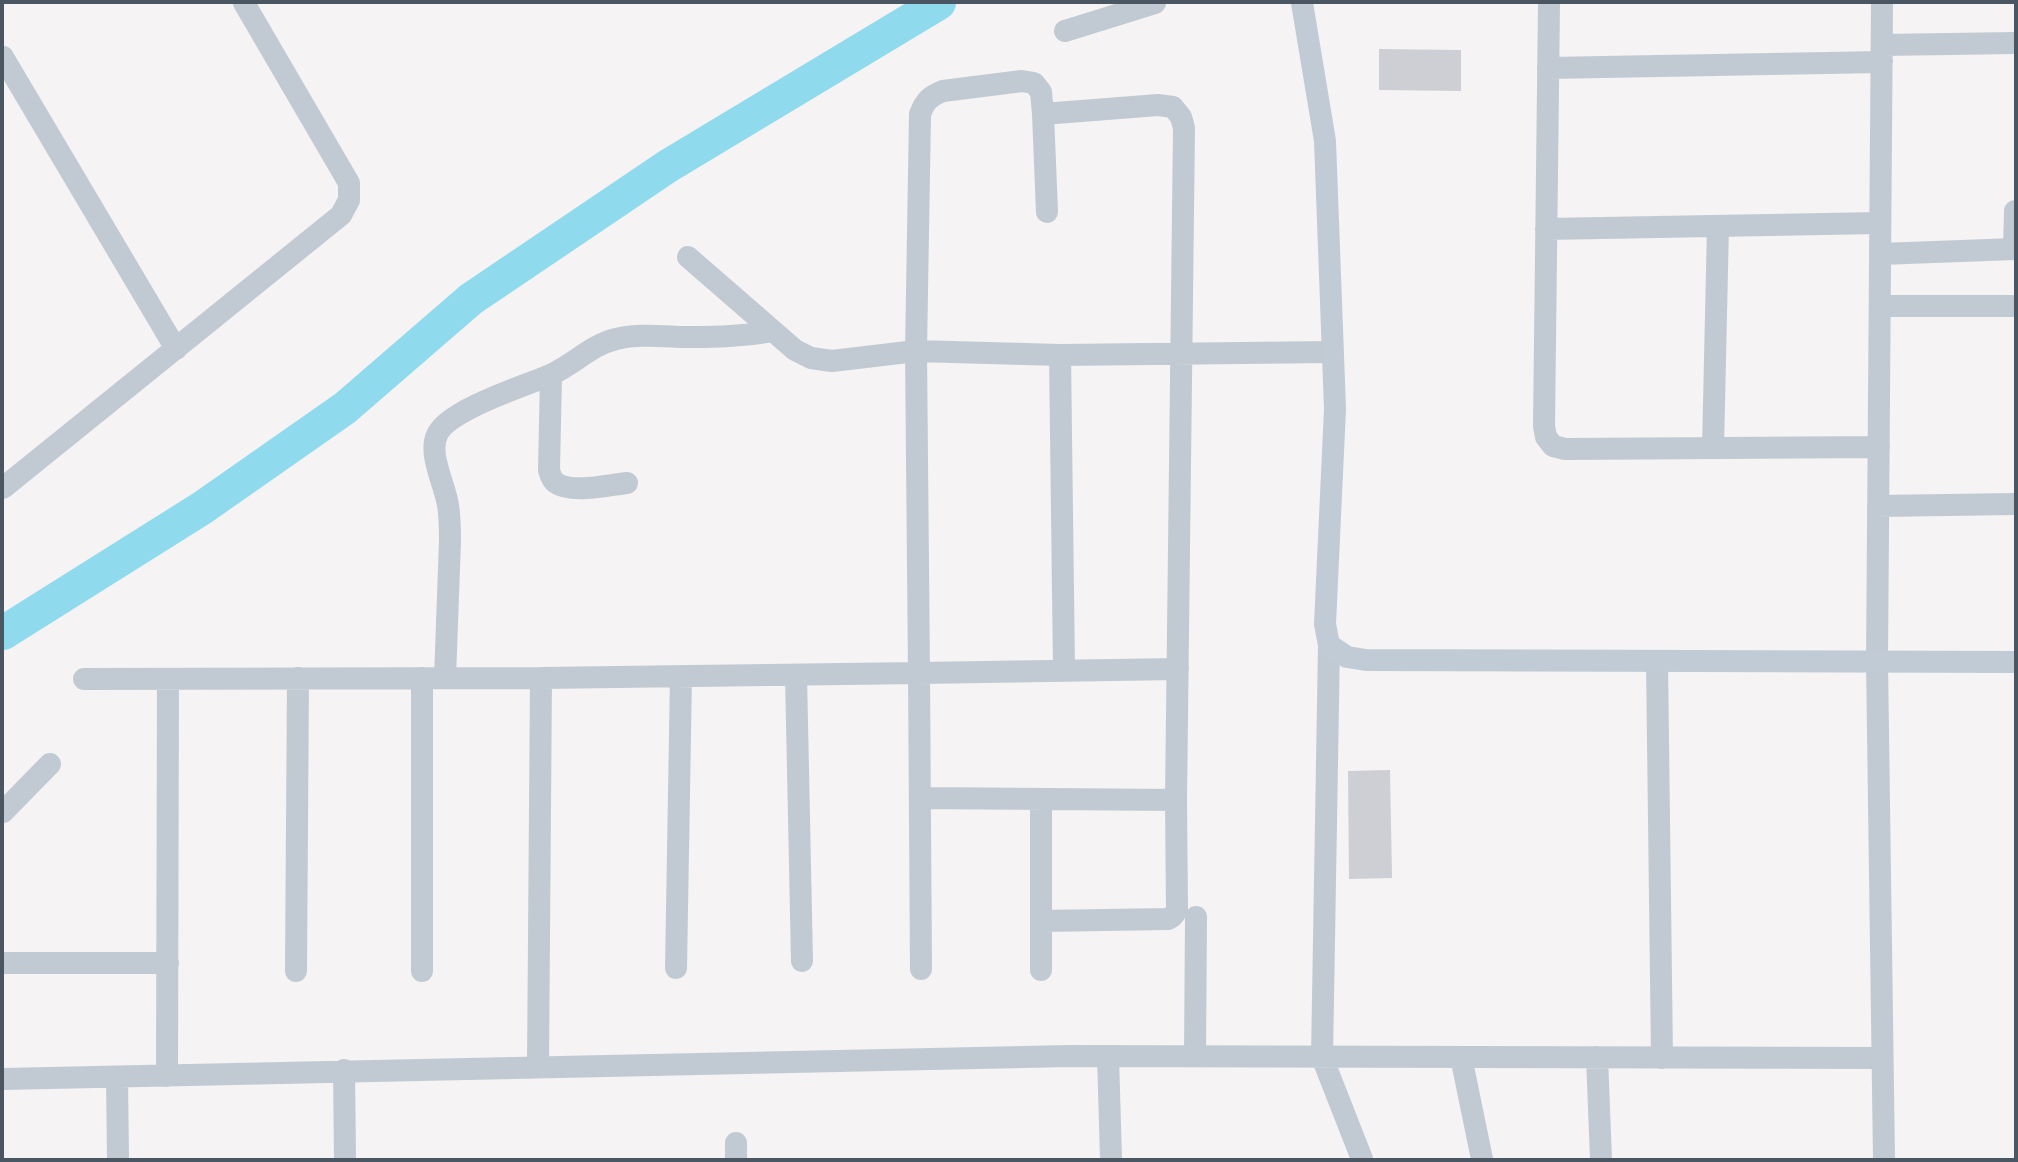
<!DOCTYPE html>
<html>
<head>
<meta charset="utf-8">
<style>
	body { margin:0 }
	#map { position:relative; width:2018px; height:1162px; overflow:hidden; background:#f5f3f3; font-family:"Asap Condensed",sans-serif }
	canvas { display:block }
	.frame { position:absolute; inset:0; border:4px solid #4a5661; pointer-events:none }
</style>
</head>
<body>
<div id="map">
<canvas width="2018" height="1162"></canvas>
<div class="frame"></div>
</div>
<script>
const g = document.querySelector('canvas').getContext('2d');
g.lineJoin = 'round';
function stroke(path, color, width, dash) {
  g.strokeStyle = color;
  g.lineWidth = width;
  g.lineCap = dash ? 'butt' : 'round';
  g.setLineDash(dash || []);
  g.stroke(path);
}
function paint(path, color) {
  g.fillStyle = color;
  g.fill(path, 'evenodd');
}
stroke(new Path2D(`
	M3 633 202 508 345 408 471 299 668 166 939 3`), '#90daee', 34);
paint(new Path2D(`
	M1379 49 1461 50V91L1379 90Z
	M1390 770 1392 878 1349 879 1348 771Z`), '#cdcfd5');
stroke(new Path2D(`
	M1549 3 1544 426 1546 437 1553 446 1565 449 1879 447
	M1882 3 1877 661 1884 1159
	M1065 31 1155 3
	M1882 45 2015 43
	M3 57 176 349
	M1548 68 1882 62
	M1043 114 1047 212
	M1546 229 1880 223
	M2014 249 2015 211
	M1880 254 2015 249
	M688 257 795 350 811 358 832 361 916 351 920 114C925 101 930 96 943 91L1022 81 1034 83 1041 92 1043 114 1158 105 1173 107 1181 117 1184 128 1176 800 1177 910 1173 916 1168 919 1041 921
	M1880 306H2015
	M1060 355 1064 670
	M551 375 549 470C550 474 552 480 556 483 572 494 608 485 627 483
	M1713 448 1718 226
	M3 488 341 215 349 200V183L244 3
	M1878 506 2015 504
	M1329 645 1322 1057 1362 1159
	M1657 661 1662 1058
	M796 675 802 961
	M422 678V971
	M445 678 450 541C450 529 450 517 448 505 445 485 428 454 437 435 447 410 525 386 550 375 573 365 591 345 616 339 637 334 658 336 679 337 712 337 740 337 772 331
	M84 679 541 678
	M920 798 1176 800
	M1041 799V970
	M3 812 50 764
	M3 963H168
	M676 968 681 676
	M921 969 919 673 1178 669
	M296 971 298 678
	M1108 1056 1111 1159
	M1195 1056 1196 917
	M1461 1057 1482 1159
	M1597 1057 1601 1159
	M538 1066 541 678 919 673 916 351 1060 355 1332 352
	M344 1070 345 1159
	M167 1076 168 679
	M117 1077 118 1159
	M3 1079 1070 1056 1882 1058
	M736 1143V1159`), '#c1cad2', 22);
stroke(new Path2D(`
	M1302 3 1325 141 1335 409 1325 624 1329 645 1347 657 1366 660 2015 662`), '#c1cbd6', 22);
</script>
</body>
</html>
